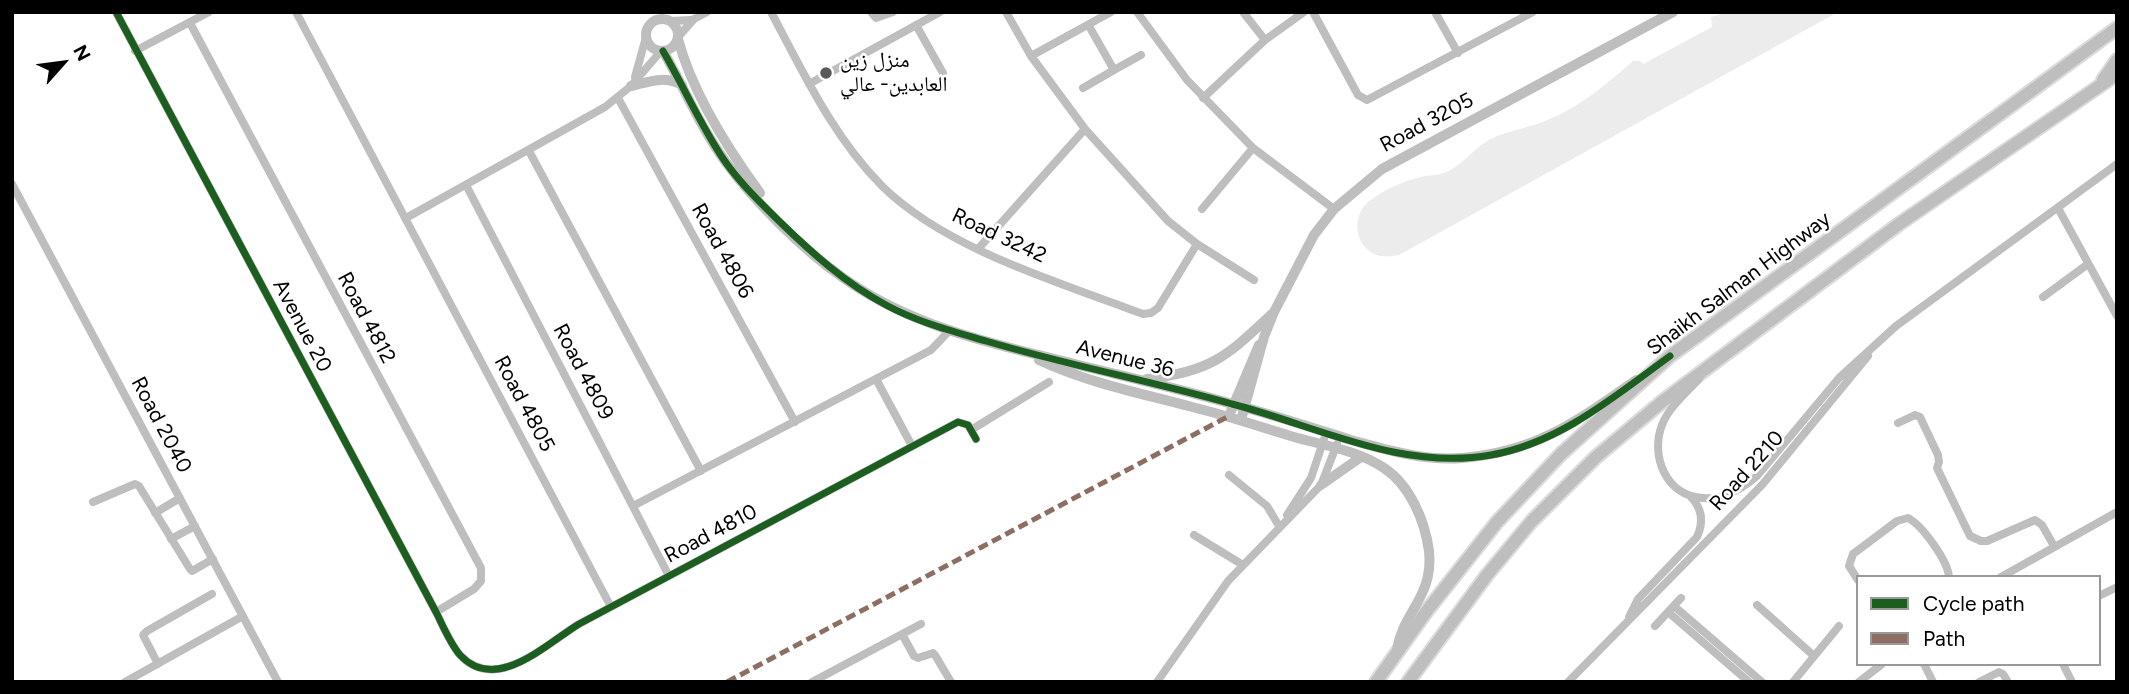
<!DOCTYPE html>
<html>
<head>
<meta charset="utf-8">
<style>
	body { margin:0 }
	#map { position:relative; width:2129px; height:694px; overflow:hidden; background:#fff; font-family:Figtree,sans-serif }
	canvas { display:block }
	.frame { position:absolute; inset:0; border:14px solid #000; pointer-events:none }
	.legend { position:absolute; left:1856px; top:575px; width:245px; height:91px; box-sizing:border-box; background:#fff; border:2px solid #999; margin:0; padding:9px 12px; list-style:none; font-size:21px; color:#000 }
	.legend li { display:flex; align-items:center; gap:14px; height:35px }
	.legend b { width:35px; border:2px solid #999 }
	.north { position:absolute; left:28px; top:28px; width:70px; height:70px; -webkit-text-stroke:5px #fff; paint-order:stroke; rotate:62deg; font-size:19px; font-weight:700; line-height:28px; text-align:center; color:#000 }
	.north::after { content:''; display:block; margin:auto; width:24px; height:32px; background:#000; clip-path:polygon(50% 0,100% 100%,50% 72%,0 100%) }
</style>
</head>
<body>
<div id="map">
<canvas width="2129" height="694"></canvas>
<div class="frame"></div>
<ul class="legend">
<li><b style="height:9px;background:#1b5e20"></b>Cycle path</li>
<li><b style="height:9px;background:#8d6e63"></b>Path</li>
</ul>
<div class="north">N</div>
</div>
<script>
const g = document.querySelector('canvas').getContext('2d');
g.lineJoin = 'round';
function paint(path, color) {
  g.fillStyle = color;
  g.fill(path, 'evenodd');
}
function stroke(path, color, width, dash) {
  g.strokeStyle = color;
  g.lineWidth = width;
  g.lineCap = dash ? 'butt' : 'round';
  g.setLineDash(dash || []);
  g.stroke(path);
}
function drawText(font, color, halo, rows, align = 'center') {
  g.font = font + ' Figtree,"Noto Naskh Arabic",sans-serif';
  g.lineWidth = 5;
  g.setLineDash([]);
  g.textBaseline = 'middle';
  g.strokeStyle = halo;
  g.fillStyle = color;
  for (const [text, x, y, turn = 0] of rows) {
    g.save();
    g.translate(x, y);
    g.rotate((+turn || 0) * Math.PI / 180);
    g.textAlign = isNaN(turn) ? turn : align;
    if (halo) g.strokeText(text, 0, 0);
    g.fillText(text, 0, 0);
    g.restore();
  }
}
paint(new Path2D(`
	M1728 12H1838L1399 255C1385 257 1375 258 1365 247 1354 235 1355 214 1367 203 1384 189 1404 181 1425 176 1432 175 1440 175 1446 172 1462 166 1474 148 1489 140 1508 130 1530 128 1550 119 1581 106 1608 83 1633 61H1640L1643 64 1712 27 1711 17Z`), '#ececec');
const primary = new Path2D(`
	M2103 80 2117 60
	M1376 682 1426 612 1497 522 1561 454 1670 356 2117 28
	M1408 682 1487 575 1531 522 1596 457 1663 401 1899 224 2117 74`);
stroke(primary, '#dbdbdb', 16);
stroke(new Path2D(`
	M116 12 436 612C443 626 450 643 460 655 496 694 546 644 579 624L958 422 968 425 976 439
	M296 12 611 607
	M771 12C803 72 833 137 882 186 947 250 1059 282 1143 314L1151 313 1158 308 1197 244
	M871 12 876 18 893 12
	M1006 12 1031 56 1085 129 1168 221 1197 244 1254 280
	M1137 12 1187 80 1253 148 1334 209
	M1243 12 1265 40
	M1313 12 1358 95 1367 100 1533 12
	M1435 12 1458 53
	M671 21 691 20
	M190 23 481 568V581L474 589 436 612
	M916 25 943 73
	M679 36 694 19 707 12
	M135 51 209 12
	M1031 56 1111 12
	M1114 70 1141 55
	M635 77 646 37
	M809 84 940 12
	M1083 88 1114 70 1089 26
	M618 98 795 422
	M1203 98 1265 40 1304 12
	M529 151 701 471
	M12 184 278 682
	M466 185 669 576
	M2058 208 2117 316
	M1202 209 1253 148
	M406 218 605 107 631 86 661 51
	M978 249 1085 129
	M2043 297 2088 264
	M876 379 912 446
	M1699 379C1686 393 1669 407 1662 425 1650 456 1666 496 1703 498 1724 500 1742 489 1757 476L1839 378 1896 326 2117 164
	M1898 423 1915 415 1920 417 1938 455 1939 462 1937 468 1970 536 1981 541H1987L2035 520 2042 525 2054 546
	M971 430 1049 382
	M1229 475 1267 506 1279 526
	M93 502 135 484 139 486 190 569 192 571 213 559
	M633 506 931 350 950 330
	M155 513 180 498
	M1287 515 1311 478 1324 439
	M1194 535 1243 565
	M171 539 195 526
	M2001 577 2117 512
	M1858 580 1849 566 1853 554 1897 521 1908 518C1922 525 1948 561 1949 577
	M2099 596 2117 587
	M1757 605 1814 656
	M1674 606 1762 682
	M1668 612 1749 682
	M1629 617 1638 599 1697 537C1704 522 1702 508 1690 496
	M1655 626 1681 598
	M902 634 914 656 918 658 933 653 935 655 951 682
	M158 664 143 635 147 631 212 594
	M1924 664 1933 682
	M2063 664 2072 682
	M125 682 243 616
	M812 682 921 624
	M1157 682 1228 581 1321 485 1337 444
	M1568 682 1762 485 1868 356
	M1793 682 1839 626
	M1859 682 1882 664
	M1979 682 1999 672 2003 674 2008 682`), '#bebebe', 8);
stroke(new Path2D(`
	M646 35a16 16 0 1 1 32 0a16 16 0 1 1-32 0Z
	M678 39C692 92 728 149 760 193
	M663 51C684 87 700 127 725 161 753 200 802 249 842 277 906 323 983 342 1059 360 1118 375 1178 388 1236 405 1274 415 1313 428 1351 440 1388 450 1423 461 1462 458 1537 452 1577 421 1636 380
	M631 86C649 82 664 75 682 85
	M1039 360C1088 383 1140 393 1192 407 1226 415 1260 427 1294 437 1323 445 1359 451 1384 468 1410 485 1425 521 1429 551 1434 597 1402 613 1397 650
	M1147 379C1211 372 1227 356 1272 314
	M1231 411 1259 345
	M1241 420 1264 337 1274 312 1314 235 1334 209 1382 169 1673 12
	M1321 485 1361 457`), '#bebebe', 10);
stroke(primary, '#bebebe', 12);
stroke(new Path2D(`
	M727 682 1229 416`), '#8d6e63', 5, [10, 5]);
stroke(new Path2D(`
	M116 12 436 612C443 626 450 643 460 655 496 694 546 644 579 624L958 422 968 425 976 439
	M663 51C684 87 701 126 724 160 739 182 760 202 779 221 812 253 845 283 886 305 917 322 952 331 986 341 1067 365 1151 381 1232 404 1317 426 1401 471 1491 455 1560 443 1615 396 1670 356`), '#1b5e20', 7);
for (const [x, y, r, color] of [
	[826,73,7,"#595959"]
]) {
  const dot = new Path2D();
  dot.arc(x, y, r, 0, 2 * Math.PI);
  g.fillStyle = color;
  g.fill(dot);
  stroke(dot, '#fff', 2.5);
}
drawText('21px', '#000', '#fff', [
	["منزل زين",840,61],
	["العابدين- عالي",840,85]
], 'left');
drawText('21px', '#000', '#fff', [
	["Road 3205",1427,123,-28],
	["Road 3242",999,236,25],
	["Road 4806",722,251,61],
	["Shaikh Salman Highway",1739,284,-37],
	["Road 4812",366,318,62],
	["Avenue 20",302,326,62],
	["Avenue 36",1125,359,14],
	["Road 4809",583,372,62],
	["Road 4805",524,404,62],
	["Road 2040",161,425,62],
	["Road 2210",1747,471,-48],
	["Road 4810",711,534,-28]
]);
</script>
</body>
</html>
